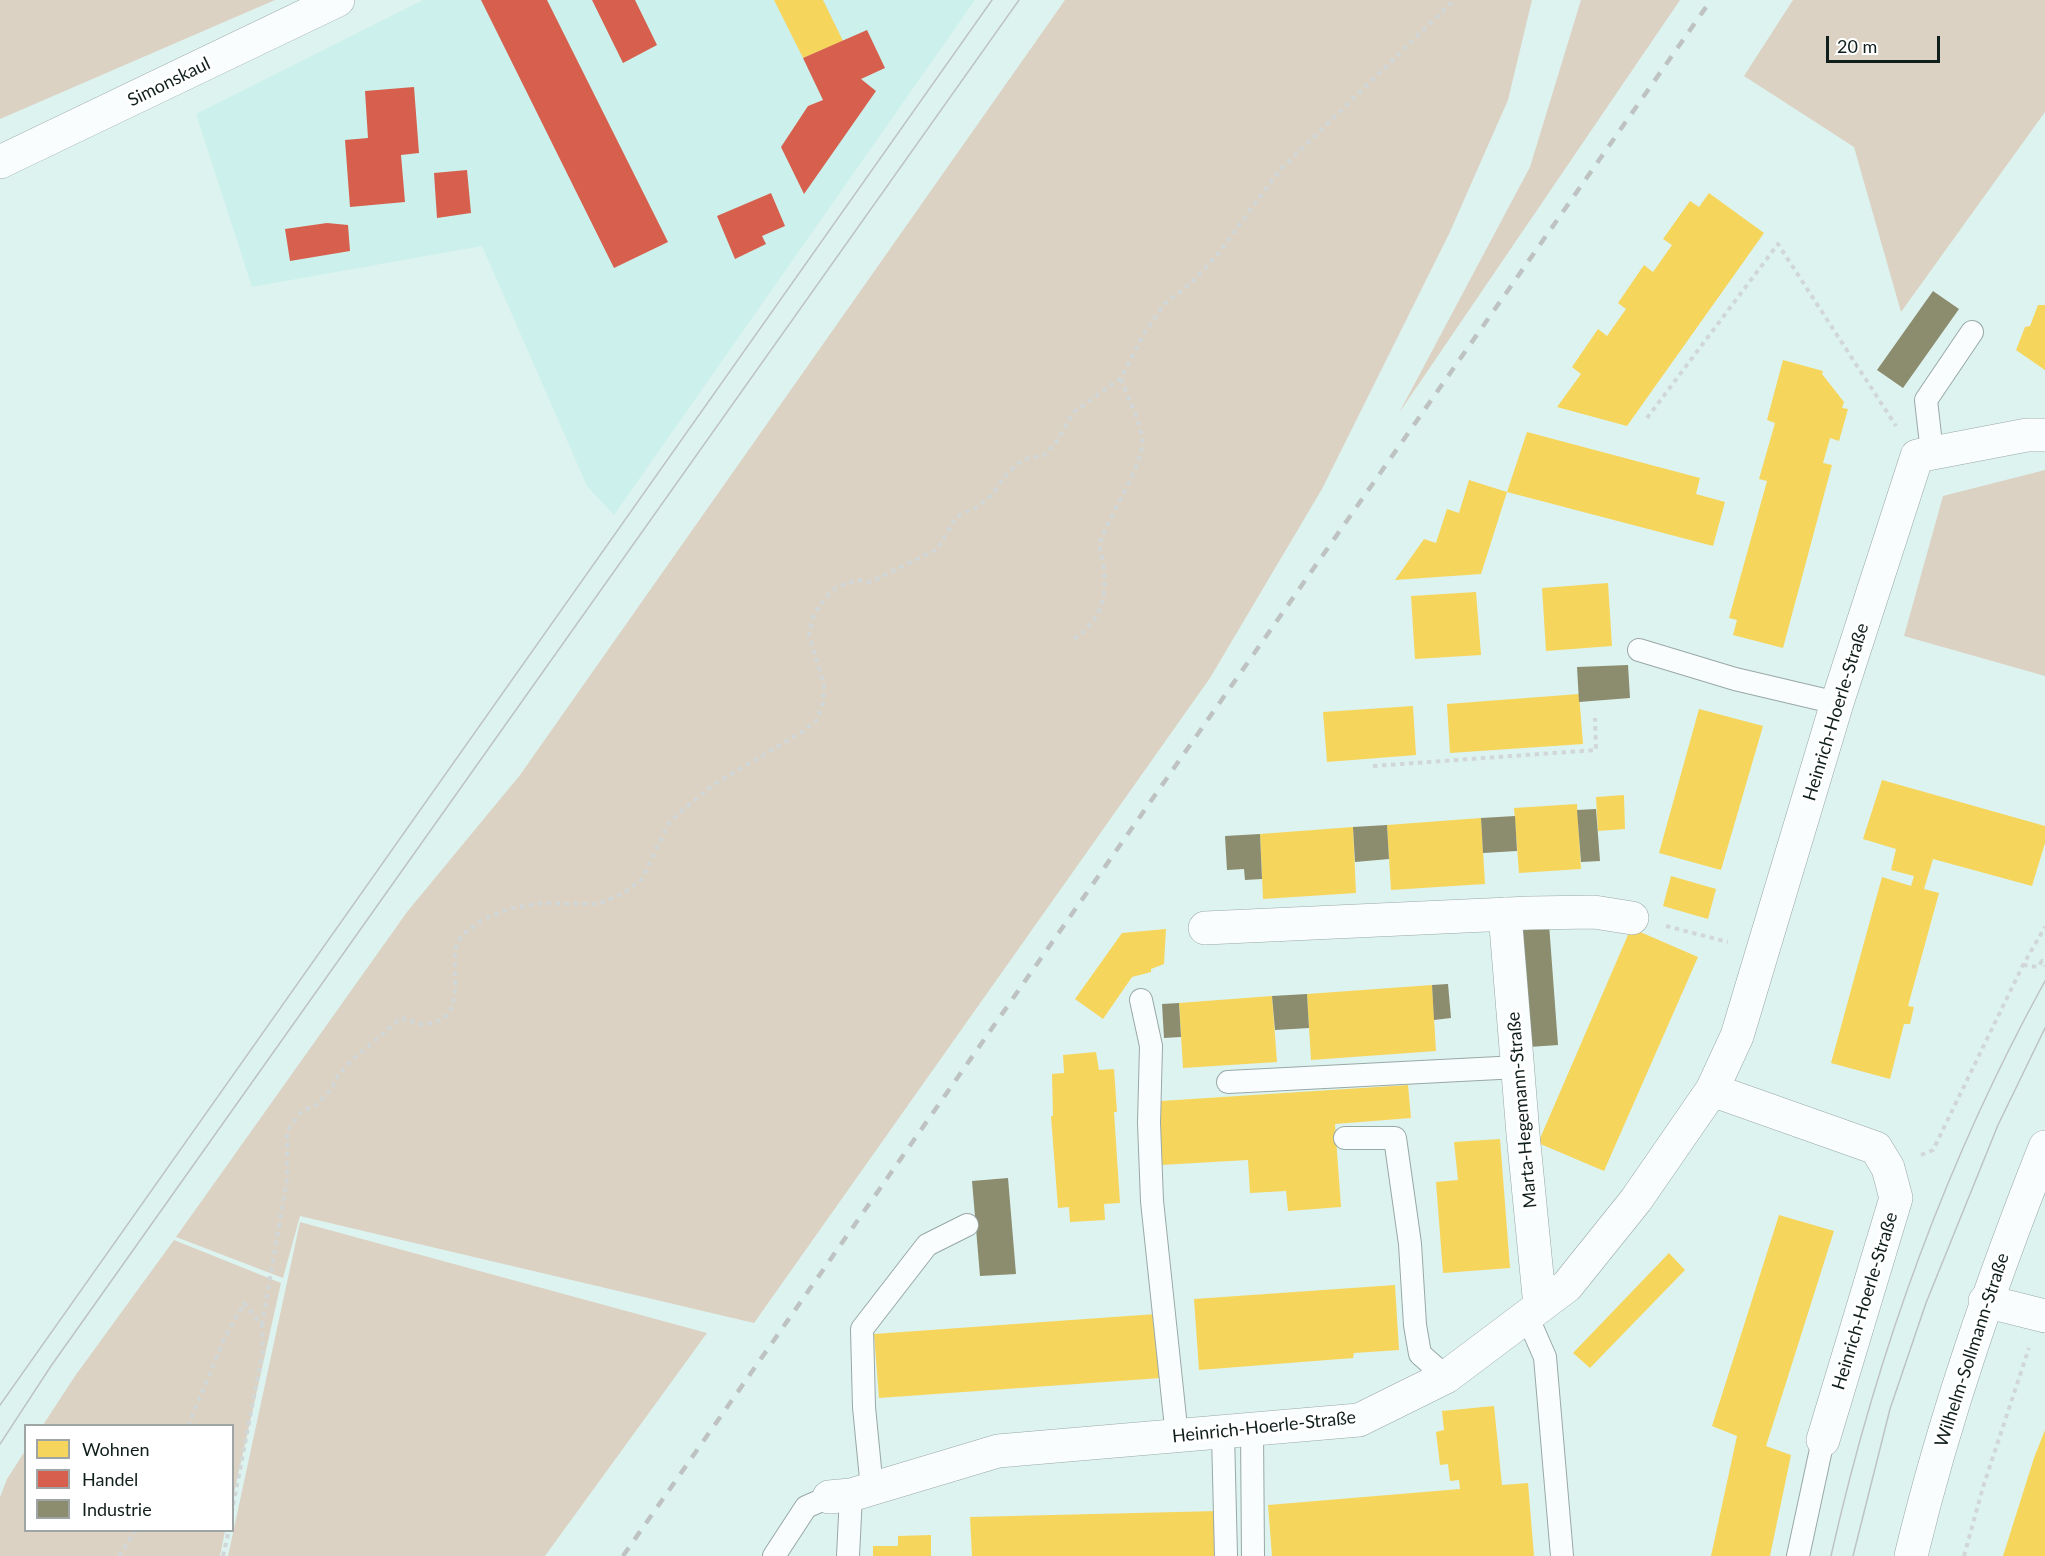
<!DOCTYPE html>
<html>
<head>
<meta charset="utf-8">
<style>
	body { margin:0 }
	#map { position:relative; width:2045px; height:1556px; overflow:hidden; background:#ddf3f0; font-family:Lato,sans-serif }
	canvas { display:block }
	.legend { position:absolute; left:24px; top:1424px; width:210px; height:108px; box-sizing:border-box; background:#fff; border:2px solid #9fa5a4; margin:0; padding:8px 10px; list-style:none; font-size:18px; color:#101e1c }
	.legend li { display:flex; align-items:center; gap:12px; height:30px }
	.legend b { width:30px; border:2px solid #9fa5a4 }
	.scale { position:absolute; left:1826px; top:36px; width:114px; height:27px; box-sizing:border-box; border:3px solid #101e1c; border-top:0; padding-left:8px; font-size:18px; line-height:21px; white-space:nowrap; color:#101e1c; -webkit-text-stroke:4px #fff; paint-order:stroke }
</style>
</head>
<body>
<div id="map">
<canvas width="2045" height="1556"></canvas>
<ul class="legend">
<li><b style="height:16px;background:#f6d55c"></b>Wohnen</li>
<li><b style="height:16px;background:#d6604d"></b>Handel</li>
<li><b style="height:16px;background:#8c8c6e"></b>Industrie</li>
</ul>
<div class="scale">20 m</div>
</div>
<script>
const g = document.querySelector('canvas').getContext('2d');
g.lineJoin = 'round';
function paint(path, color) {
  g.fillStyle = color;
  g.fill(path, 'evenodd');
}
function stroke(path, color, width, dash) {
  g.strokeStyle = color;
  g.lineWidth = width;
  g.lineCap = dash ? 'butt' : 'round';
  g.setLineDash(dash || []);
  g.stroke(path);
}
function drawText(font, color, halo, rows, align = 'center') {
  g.font = font + ' Lato,sans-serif';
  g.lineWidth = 6;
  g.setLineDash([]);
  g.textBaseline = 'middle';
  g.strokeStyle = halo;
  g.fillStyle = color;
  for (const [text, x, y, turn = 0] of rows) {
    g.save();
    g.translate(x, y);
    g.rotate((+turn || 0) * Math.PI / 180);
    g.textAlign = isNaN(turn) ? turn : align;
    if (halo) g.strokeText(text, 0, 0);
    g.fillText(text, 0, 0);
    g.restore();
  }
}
paint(new Path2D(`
	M423 0H975L614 515 587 486 482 246 252 287 196 114Z`), '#ccf0eb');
paint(new Path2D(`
	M0 0H275L0 119Z
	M1065 0H1532L1508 100 1449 234 1322 489 1210 678 754 1323 300 1216 283 1278 176 1237 407 912 520 775Z
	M1581 0H1680L1399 413 1530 167Z
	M1793 0H2045V112L1901 312 1854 147 1744 76Z
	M2045 470V676L1904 636 1943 496Z
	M300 1222 707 1333 545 1556H228Z
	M174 1240 281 1283 233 1498 232 1426 43 1425 75 1376Z
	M25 1451 26 1530 225 1531 220 1556H0V1497L7 1479Z`), '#dcd2c3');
paint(new Path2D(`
	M774 0H823L843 41 803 58Z
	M1709 193 1764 233 1627 426 1557 407 1581 374 1572 367 1598 329 1607 336 1626 309 1618 303 1644 265 1653 272 1672 245 1663 239 1690 201 1699 207Z
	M2038 305H2045V370L2016 350 2025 327 2030 326Z
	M1783 360 1823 371 1822 374 1844 402 1842 408 1848 409 1839 441 1830 438 1823 463 1832 465 1783 648 1733 635 1737 620 1729 618 1767 481 1759 479 1775 423 1767 420Z
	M1527 432 1700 478 1696 494 1725 502 1713 546 1507 492Z
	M1469 480 1507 492 1481 574 1395 580 1424 539 1436 543 1447 509 1459 513Z
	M1608 583 1612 646 1546 651 1542 588Z
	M1476 592 1481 655 1415 659 1411 596Z
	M1579 694 1583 744 1450 753 1447 704Z
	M1413 706 1416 755 1327 762 1323 712Z
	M1699 709 1763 726 1721 870 1659 853Z
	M1882 780 2045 826V843L2032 886 1933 859 1924 889 1939 893 1908 1006 1914 1007 1910 1024H1904L1890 1079 1831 1063 1882 877 1911 886 1914 876 1891 870 1896 849 1863 839Z
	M1624 795 1625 829 1598 831 1596 797Z
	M1577 804 1581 869 1519 873 1514 808Z
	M1481 818 1485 884 1391 890 1387 825Z
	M1353 827 1356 893 1263 899 1260 834Z
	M1671 876 1716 889 1708 919 1663 906Z
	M1631 928 1698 957 1604 1171 1538 1143Z
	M1166 929 1164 964 1151 969V972L1132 977 1103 1019 1075 999 1122 933Z
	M1432 985 1436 1051 1311 1060 1307 994Z
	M1272 996 1277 1062 1183 1068 1179 1003Z
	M1096 1052 1099 1070 1114 1069 1117 1112H1114L1120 1203 1104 1204 1105 1220 1070 1222 1069 1207 1058 1208 1051 1116H1053L1052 1074 1064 1073 1063 1055Z
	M1408 1085 1411 1118 1335 1124 1341 1207 1288 1211 1286 1191 1250 1193 1248 1160 1161 1165V1101Z
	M1500 1139 1510 1268 1443 1273 1436 1182 1458 1180 1454 1142Z
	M1779 1215 1834 1231 1766 1446 1791 1455 1770 1556H1711L1737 1436 1712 1426Z
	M1669 1253 1685 1270 1590 1368 1573 1353Z
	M1395 1285 1399 1350 1354 1353 1353 1358 1199 1370 1194 1299Z
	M1156 1314 1161 1378 879 1398 874 1334Z
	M1494 1406 1502 1485 1528 1483 1534 1556H1272L1268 1505 1460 1489 1459 1480 1450 1481 1448 1464 1440 1465 1436 1432 1444 1430 1442 1411Z
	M2045 1430V1556H2003L2034 1458Z
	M1218 1511 1219 1556H972L970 1517Z
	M931 1535V1556H873V1546H898V1536Z`), '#f6d55c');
paint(new Path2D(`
	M481 0H547L668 242 614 268Z
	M592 0H635L657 45 623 63Z
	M867 30 885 68 861 79 876 91 804 194 781 147 808 106 823 100 803 58Z
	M414 87 419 153 401 155 405 202 350 207 345 140 368 138 365 91Z
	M467 170 471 213 437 218 434 173Z
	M771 193 785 226 762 236 766 244 735 259 717 216Z
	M327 223 348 225 350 251 290 261 285 229Z`), '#d6604d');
paint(new Path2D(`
	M1933 291 1959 309 1903 388 1877 370Z
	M1628 665 1630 698 1579 702 1577 667Z
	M1596 809 1600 861 1581 862 1577 810Z
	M1515 816 1517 851 1483 853 1481 818Z
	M1387 825 1389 859 1355 862 1353 827Z
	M1260 834 1262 879 1245 880 1244 869 1227 870 1225 836Z
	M1549 924 1558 1045 1529 1047 1520 926Z
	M1448 984 1451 1018 1434 1020 1432 985Z
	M1307 994 1309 1028 1275 1030 1272 996Z
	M1179 1003 1181 1037 1164 1038 1162 1004Z
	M1008 1178 1016 1274 980 1276 972 1181Z`), '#8c8c6e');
const service = new Path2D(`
	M1932 453 1926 400 1972 332
	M1639 650 1735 679 1837 703
	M1141 1000 1151 1046 1149 1123 1152 1201 1177 1437
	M1228 1082 1518 1067
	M1345 1138H1395L1410 1244 1415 1325 1420 1354 1446 1377
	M1527 1316 1545 1357 1562 1556
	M1252 1431 1253 1556
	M1223 1434 1226 1556
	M872 1489 864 1407 862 1329 927 1245 967 1225
	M774 1556 806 1507 829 1497
	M848 1556 851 1495
	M1798 1556 1823 1440`);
const minor = new Path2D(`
	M0 162 338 0
	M1505 914 1523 1134 1540 1306
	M1205 928 1530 913 1594 912 1632 918
	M1712 1090 1876 1148 1888 1168 1896 1198 1823 1440
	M1985 1301 2045 1316
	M829 1497 851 1495 998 1451 1359 1420 1446 1377 1567 1286 1636 1200 1712 1090 1737 1036 1837 703 1917 456 2027 435H2045`);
const tertiary = new Path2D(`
	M1911 1556C1945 1415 1992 1281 2045 1147`);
stroke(service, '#98a8a6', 24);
stroke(minor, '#98a8a6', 34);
stroke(tertiary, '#98a8a6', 34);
stroke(new Path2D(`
	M1647 418 1778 244 1896 426
	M1074 639C1102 619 1108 597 1103 563 1102 555 1098 548 1101 540 1109 515 1145 463 1142 439 1140 419 1127 397 1121 378
	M1373 766 1596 750 1595 718
	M1666 926 1728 942
	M2023 965 2038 967 2042 961 2045 966
	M1921 1155 1933 1150 2023 965 2045 927
	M262 1325 287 1179V1131L302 1111 315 1106 331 1090 338 1075 352 1060 401 1018 423 1025 441 1020 450 1012 455 995V949L461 936 483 919 512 908 542 903 598 904 624 893 641 880 669 823 685 808 713 785 802 732 817 720 823 703 824 685 809 635 814 614 825 598 837 587 857 580 871 582 937 549 957 516 975 508 991 496 1006 475 1022 460 1044 455 1055 444 1074 412 1121 378 1145 332 1164 304 1191 283 1218 254 1279 171 1454 0
	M188 1426 224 1339 244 1303 262 1325 263 1350 232 1511
	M119 1556 136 1530
	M223 1556 229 1530
	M1964 1556 1983 1487 2029 1348`), '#d1d7d6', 4, [4.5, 4.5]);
stroke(service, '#fafdfd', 22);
stroke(minor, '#fafdfd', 33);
stroke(tertiary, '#fafdfd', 33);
stroke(new Path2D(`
	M0 1405 992 0
	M0 1444 51 1366 1019 0
	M1831 1556C1876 1356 1946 1161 2045 981
	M1853 1556 1890 1409 1926 1303 1998 1125 2045 1028`), '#bec3c2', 1.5);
stroke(new Path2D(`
	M623 1556 1711 0`), '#bec3c2', 4.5, [10, 10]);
drawText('18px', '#101e1c', '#fff', [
	["Simonskaul",169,82,-26],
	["Heinrich-Hoerle-Straße",1836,712,-73],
	["Marta-Hegemann-Straße",1522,1110,-95],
	["Heinrich-Hoerle-Straße",1865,1301,-73],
	["Wilhelm-Sollmann-Straße",1972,1350,-72],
	["Heinrich-Hoerle-Straße",1264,1427,-6]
]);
</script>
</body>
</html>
